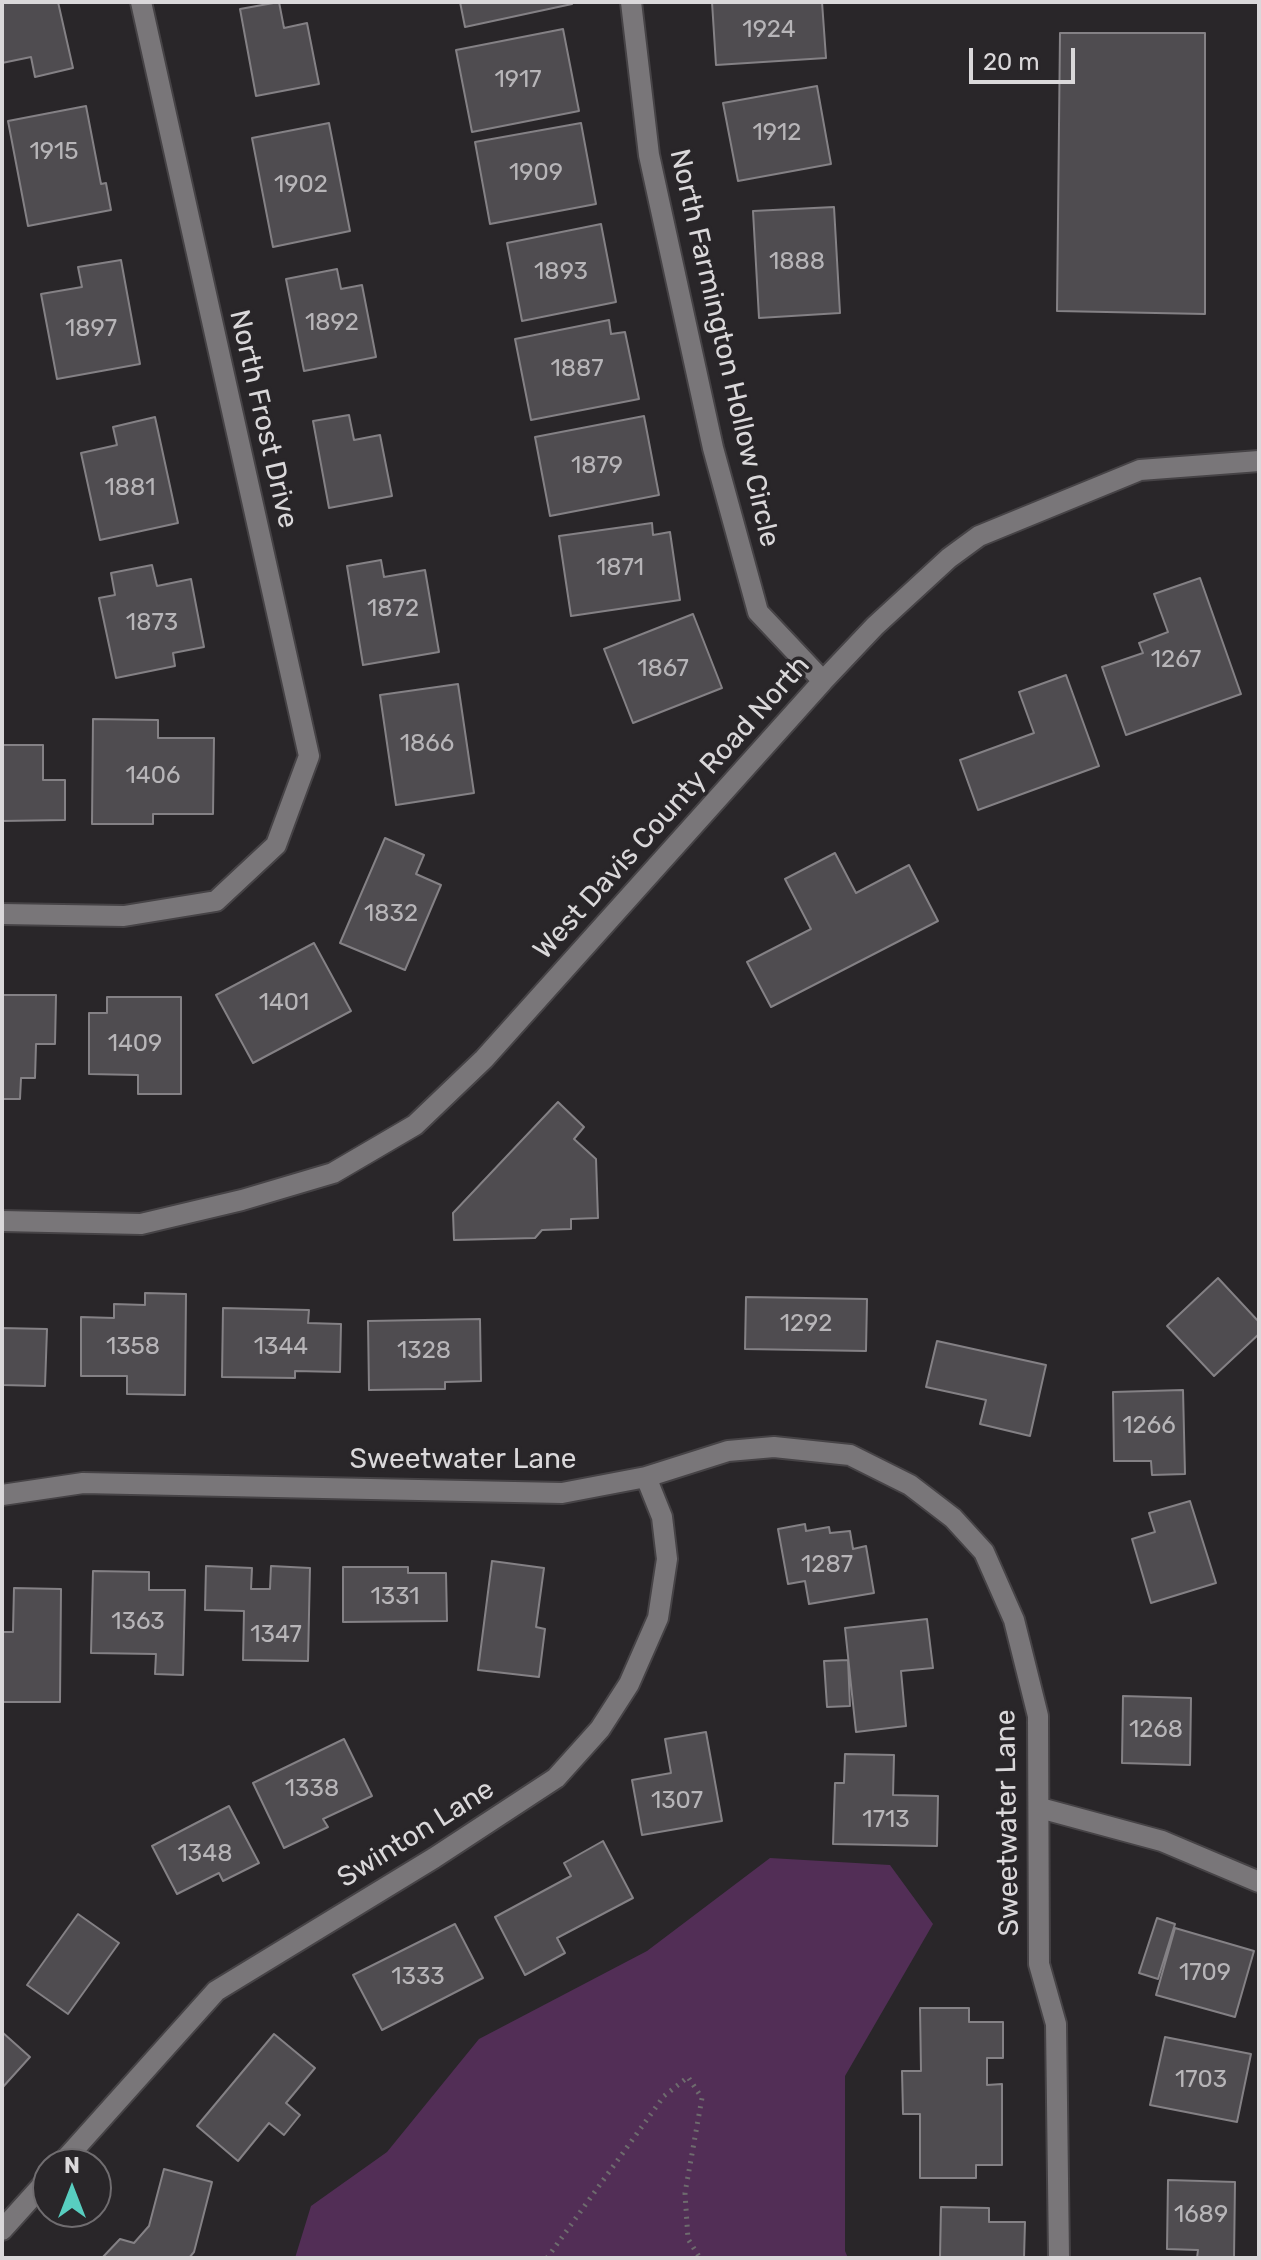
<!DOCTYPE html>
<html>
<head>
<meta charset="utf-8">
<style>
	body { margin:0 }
	#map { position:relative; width:1261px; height:2260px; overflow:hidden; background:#292629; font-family:Rubik,sans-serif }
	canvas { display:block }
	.frame { position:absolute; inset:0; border:4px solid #dad8da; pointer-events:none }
	.north { position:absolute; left:32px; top:2148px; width:80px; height:80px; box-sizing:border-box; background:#292629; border:2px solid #706d70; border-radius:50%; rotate:0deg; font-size:22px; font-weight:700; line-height:32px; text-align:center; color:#dad8da }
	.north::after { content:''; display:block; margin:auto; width:28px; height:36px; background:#58cec0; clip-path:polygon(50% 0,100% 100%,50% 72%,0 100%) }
	.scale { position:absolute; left:969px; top:48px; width:106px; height:36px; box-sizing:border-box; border:4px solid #dad8da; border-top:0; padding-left:10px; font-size:24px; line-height:28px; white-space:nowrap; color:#dad8da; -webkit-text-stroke:6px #292629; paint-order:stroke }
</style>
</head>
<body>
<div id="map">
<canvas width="1261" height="2260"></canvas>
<div class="frame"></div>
<div class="north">N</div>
<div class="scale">20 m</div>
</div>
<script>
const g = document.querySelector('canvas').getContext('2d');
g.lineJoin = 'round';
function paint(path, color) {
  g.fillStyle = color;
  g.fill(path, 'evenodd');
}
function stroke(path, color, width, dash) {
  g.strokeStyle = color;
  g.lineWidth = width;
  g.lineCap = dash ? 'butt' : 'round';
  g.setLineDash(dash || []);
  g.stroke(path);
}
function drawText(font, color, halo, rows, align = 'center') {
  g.font = font + ' Rubik,sans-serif';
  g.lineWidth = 7;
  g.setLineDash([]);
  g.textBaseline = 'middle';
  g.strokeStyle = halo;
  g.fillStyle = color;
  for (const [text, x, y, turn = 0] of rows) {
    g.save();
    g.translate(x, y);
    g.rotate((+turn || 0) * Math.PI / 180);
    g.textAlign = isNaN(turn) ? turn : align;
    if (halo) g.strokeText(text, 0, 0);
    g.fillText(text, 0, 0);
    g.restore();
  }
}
paint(new Path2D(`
	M770 1858 890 1865 933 1924 845 2076V2251L848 2258H295L311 2206 387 2152 479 2039 647 1951Z`), '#522e56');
const building = new Path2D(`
	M2 2H58L73 68 35 77 31 57 2 63Z
	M279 2 284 28 307 23 319 84 256 96 240 9Z
	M460 2H572V4L465 27Z
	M712 2H822L826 58 716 65Z
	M563 29 579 111 472 132 456 50Z
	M1060 33H1205V314L1057 311Z
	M817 86 831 164 738 181 723 103Z
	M86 106 101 184 106 183 111 210 28 226 8 121Z
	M329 123 350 231 273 247 252 138Z
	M581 123 596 204 490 224 475 142Z
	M834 207 840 313 759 318 753 211Z
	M601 224 616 302 522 321 507 243Z
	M121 260 140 364 57 379 41 294 82 287 78 267Z
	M337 269 341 289 362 285 376 357 304 371 286 279Z
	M609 320 611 334 625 332 639 399 531 420 515 339Z
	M349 415 354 440 380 435 392 496 329 508 313 421Z
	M644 416 659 495 550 516 535 437Z
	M155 417 178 523 100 540 81 453 117 445 113 427Z
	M652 523 653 535 670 532 680 600 571 616 559 536Z
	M381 560 384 577 425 570 439 652 363 665 347 566Z
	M152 565 157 586 191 579 204 647 173 653 175 666 116 678 99 598 115 595 111 573Z
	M1200 578 1241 694 1126 735 1102 667 1143 653 1139 643 1168 632 1154 594Z
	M693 614 722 688 633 723 604 649Z
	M1066 675 1099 766 978 810 960 760 1034 733 1019 692Z
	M458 684 474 793 396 805 380 695Z
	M93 719 158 720V738H214L213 814H153V824H92Z
	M2 745H43V780H65V820L2 821Z
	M385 838 424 855 416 874 441 885 405 970 340 943Z
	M835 853 856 893 909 865 938 921 771 1007 747 962 811 929 785 879Z
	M314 943 351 1011 253 1063 216 995Z
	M2 995H56L55 1044H36L35 1078H21L20 1099H2Z
	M107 997H181V1094H138V1075L89 1074V1013H107Z
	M558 1102 584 1127 574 1139 596 1159 598 1218 571 1219V1229L542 1230 535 1238 454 1240 453 1213Z
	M1218 1278 1259 1322V1334L1214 1376 1167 1326Z
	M145 1293 186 1294 185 1395 127 1394V1376H81V1317L114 1318V1304L145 1305Z
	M746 1297 867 1299 866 1351 745 1349Z
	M223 1308 309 1310 308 1323 341 1324 340 1372 295 1371V1378L222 1377Z
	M480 1319 481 1381 445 1382V1389L369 1390 368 1321Z
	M2 1328 47 1329 45 1386 2 1385Z
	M937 1341 1046 1365 1030 1436 980 1424 986 1400 926 1387Z
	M1183 1390 1185 1474 1152 1475 1151 1461H1114L1113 1392Z
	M1190 1501 1216 1583 1151 1603 1132 1539 1155 1532 1149 1513Z
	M805 1524 806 1531 829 1527 830 1533 850 1531 853 1549 866 1546 874 1593 809 1604 805 1581 788 1584 778 1529Z
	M492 1561 544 1568 536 1627 545 1629 539 1677 478 1670Z
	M206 1566 252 1568 251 1589H270L271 1566 310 1568 308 1661 243 1660 244 1611 205 1610Z
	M343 1567H408V1573H446L447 1621 343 1622Z
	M93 1571 149 1572V1590H185L183 1675 155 1674 156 1654 91 1653Z
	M14 1588 61 1589 60 1702H2V1632H13Z
	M927 1619 933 1668 901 1671 906 1726 856 1732 845 1628Z
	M848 1660 850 1706 827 1707 824 1661Z
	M1123 1696 1191 1698 1190 1765 1122 1763Z
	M706 1732 722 1821 642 1835 632 1780 671 1773 665 1739Z
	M344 1739 372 1796 323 1819 328 1827 284 1848 253 1783Z
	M845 1754 894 1755 893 1795 938 1796 937 1846 833 1844 835 1783H844Z
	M229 1806 259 1863 223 1881 219 1873 177 1894 152 1846Z
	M603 1841 633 1898 557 1938 565 1953 525 1975 495 1917 571 1876 564 1863Z
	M78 1914 119 1943 68 2014 27 1985Z
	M1157 1918 1175 1924 1158 1979 1139 1973Z
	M455 1924 483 1978 382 2030 353 1975Z
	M1175 1928 1254 1951 1235 2017 1156 1995Z
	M920 2008H969V2022H1003V2058H987V2085L1002 2084V2165H976V2178H920V2114H903L902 2071H921Z
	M2 2032 30 2057 2 2088Z
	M274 2034 315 2068 286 2103 300 2115 284 2135 269 2123 238 2161 197 2126Z
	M1165 2037 1251 2054 1237 2122 1150 2105Z
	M164 2169 212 2182 194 2252 189 2258H102L120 2239 134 2243 149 2226Z
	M1168 2180 1235 2182 1234 2258H1197L1198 2250 1167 2249Z
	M941 2207 989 2208V2222H1025L1024 2258H940Z`);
paint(building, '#4f4c50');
stroke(building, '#848185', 2);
const minor = new Path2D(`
	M631 2 649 155 713 448 758 612 823 681
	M2 914 124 916 216 901 276 845 309 756 141 2
	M2 1221 141 1224 242 1200 333 1173 415 1125 484 1059 823 681 875 626 949 558 979 536 1140 470 1259 461
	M2 1495 83 1483 562 1493 646 1477 728 1451 774 1447 850 1455 910 1485 953 1518 984 1552 1014 1620 1038 1716 1039 1964 1056 2024 1059 2258
	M1040 1808 1162 1841 1259 1882
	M61 2164 216 1991 434 1858 556 1778 600 1729 629 1684 658 1618 667 1559 662 1517 646 1477
	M2 2230 48 2179`);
stroke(minor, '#464346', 24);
stroke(new Path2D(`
	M547 2258 664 2096 688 2077 702 2098 685 2193 688 2239 700 2258`), '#6e6b6e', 5, [2, 6]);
stroke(minor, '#797679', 20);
drawText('24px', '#b7b5b8', null, [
	["1924",769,30],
	["1917",518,80],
	["1912",777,133],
	["1915",54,152],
	["1909",536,173],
	["1902",301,185],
	["1888",797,262],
	["1893",561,272],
	["1892",332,323],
	["1897",91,329],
	["1887",577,369],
	["1879",597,466],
	["1881",130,488],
	["1871",620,568],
	["1872",393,609],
	["1873",152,623],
	["1267",1176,660],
	["1867",663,669],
	["1866",427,744],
	["1406",153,776],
	["1832",391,914],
	["1401",284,1003],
	["1409",135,1044],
	["1292",806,1324],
	["1358",133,1347],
	["1344",281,1347],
	["1328",424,1351],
	["1266",1149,1426],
	["1287",827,1565],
	["1331",395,1597],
	["1363",138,1622],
	["1347",276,1635],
	["1268",1156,1730],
	["1338",312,1789],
	["1307",677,1801],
	["1713",886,1820],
	["1348",205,1854],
	["1709",1205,1973],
	["1333",418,1977],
	["1703",1201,2080],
	["1689",1201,2215]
]);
drawText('28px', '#dad8da', '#292629', [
	["North Farmington Hollow Circle",724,348,77],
	["North Frost Drive",263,419,77],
	["West Davis County Road North",672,808,-48],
	["Sweetwater Lane",463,1460],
	["Sweetwater Lane",1008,1823,-91],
	["Swinton Lane",416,1834,-32]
]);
</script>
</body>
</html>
